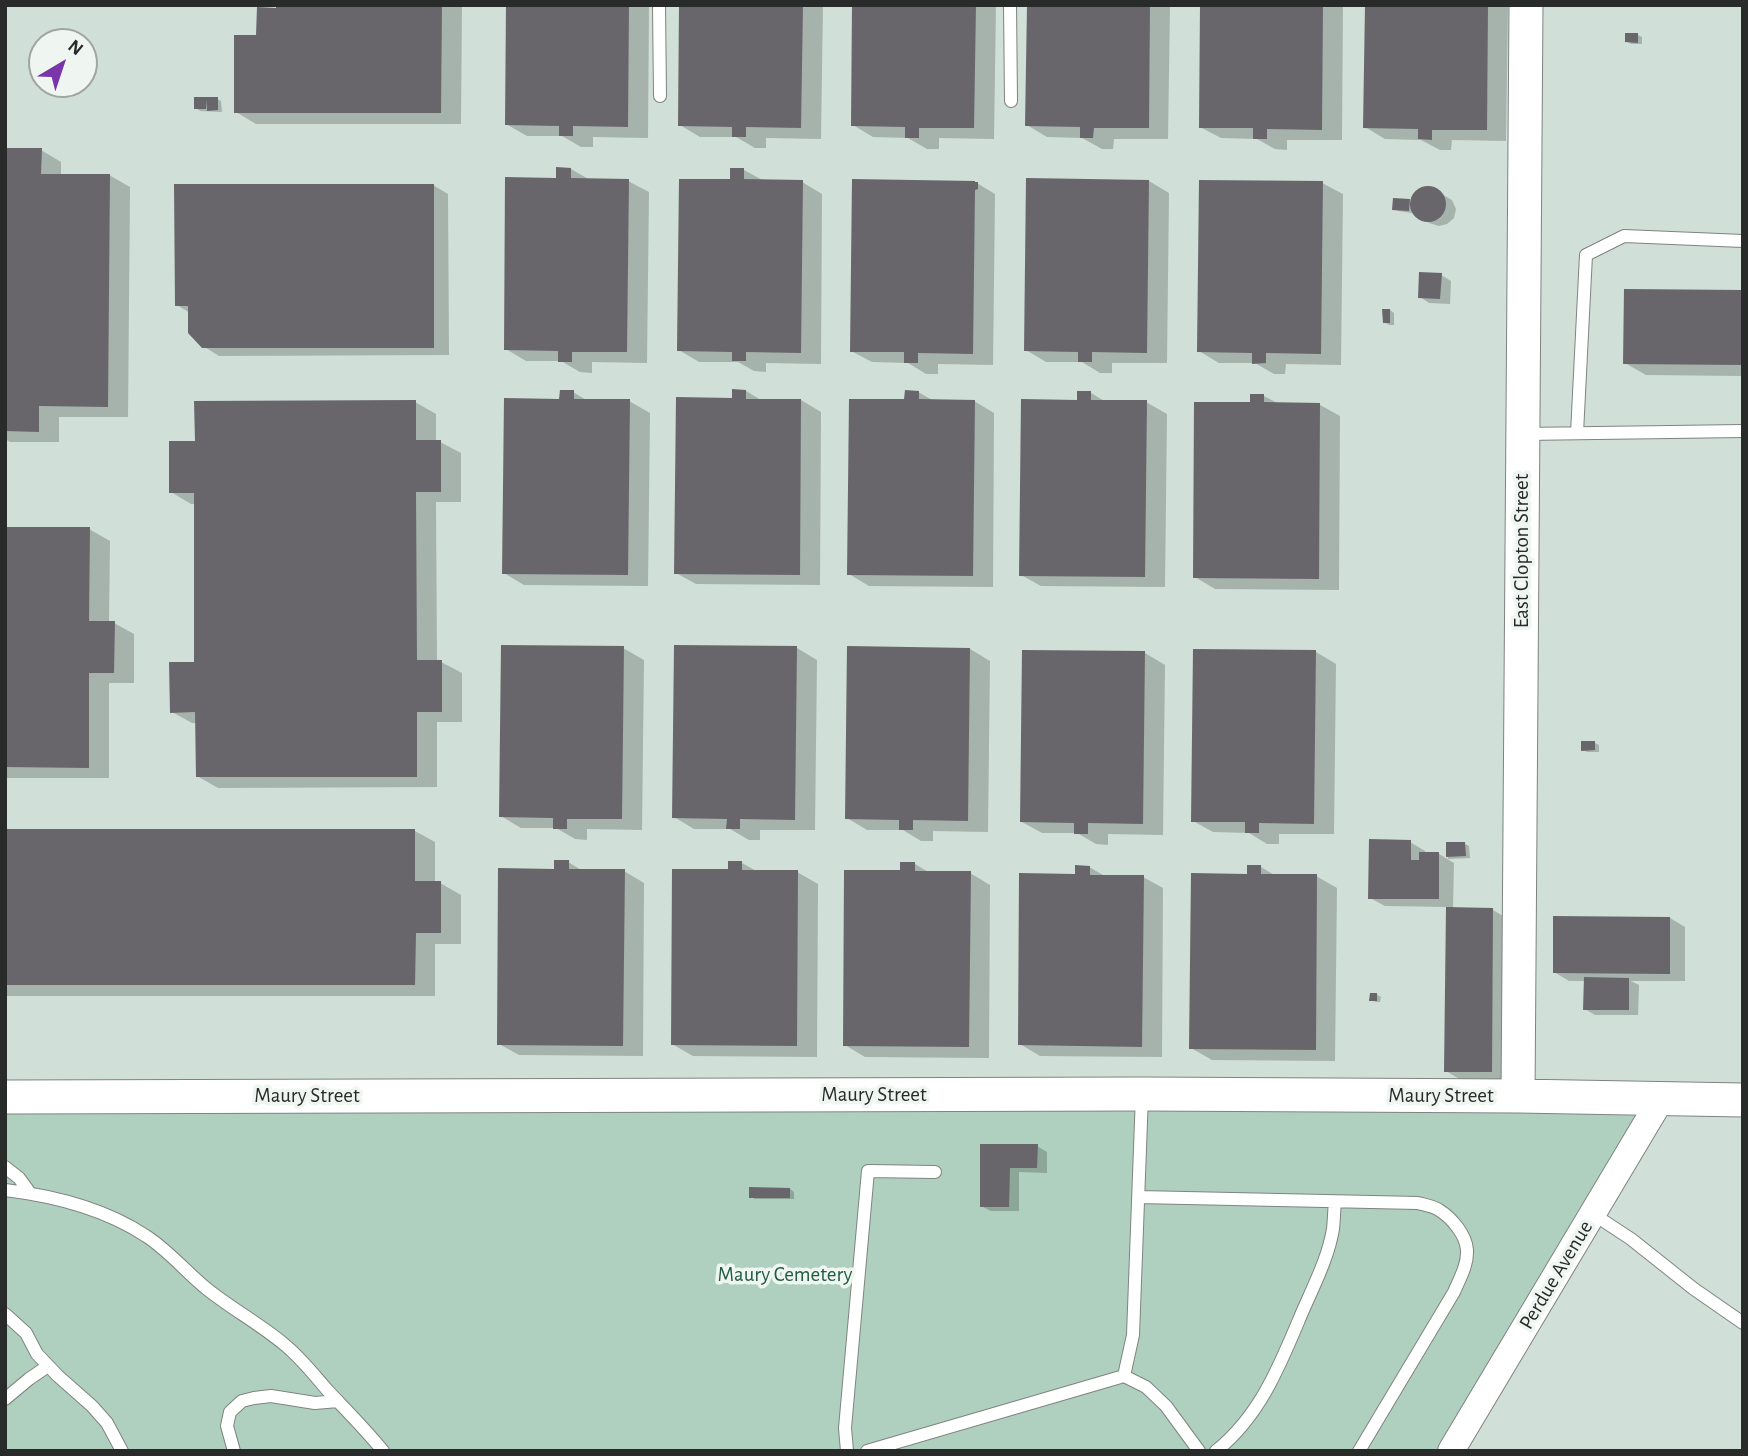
<!DOCTYPE html>
<html>
<head>
<meta charset="utf-8">
<style>
	body { margin:0 }
	#map { position:relative; width:1748px; height:1456px; overflow:hidden; background:#e2e9e5; font-family:"Alegreya Sans",sans-serif }
	canvas { display:block }
	.frame { position:absolute; inset:0; border:7px solid #292b2a; pointer-events:none }
	.north { position:absolute; left:28px; top:28px; width:70px; height:70px; box-sizing:border-box; background:#eff6f2; border:2px solid #a0a5a2; border-radius:50%; rotate:39deg; font-size:19px; font-weight:700; line-height:28px; text-align:center; color:#292b2a }
	.north::after { content:''; display:block; margin:auto; width:24px; height:32px; background:#7935a9; clip-path:polygon(50% 0,100% 100%,50% 72%,0 100%) }
</style>
</head>
<body>
<div id="map">
<canvas width="1748" height="1456"></canvas>
<div class="frame"></div>
<div class="north">N</div>
</div>
<script>
const g = document.querySelector('canvas').getContext('2d');
g.lineJoin = 'round';
function paint(path, color) {
  g.fillStyle = color;
  g.fill(path, 'evenodd');
}
function stroke(path, color, width, dash) {
  g.strokeStyle = color;
  g.lineWidth = width;
  g.lineCap = dash ? 'butt' : 'round';
  g.setLineDash(dash || []);
  g.stroke(path);
}
function drawText(font, color, halo, rows, align = 'center') {
  g.font = font + ' "Alegreya Sans",sans-serif';
  g.lineWidth = 7;
  g.setLineDash([]);
  g.textBaseline = 'middle';
  g.strokeStyle = halo;
  g.fillStyle = color;
  for (const [text, x, y, turn = 0] of rows) {
    g.save();
    g.translate(x, y);
    g.rotate((+turn || 0) * Math.PI / 180);
    g.textAlign = isNaN(turn) ? turn : align;
    if (halo) g.strokeText(text, 0, 0);
    g.fillText(text, 0, 0);
    g.restore();
  }
}
paint(new Path2D(`
	M5 5H1743V1451H1457L5 1098ZM42 42H84V84H42Z`), '#d0dfd7');
paint(new Path2D(`
	M5 1098 1673 1099 1457 1451H5Z`), '#b0d0bf');
paint(new Path2D(`
	M277 5H462L461 124H256L236 112 257 37 277 10Z
	M508 5H649L648 138 593 137V147H581L562 136H527L506 124Z
	M681 5H823L821 139 766 138V148H755L736 137H700L680 125Z
	M854 5H996L994 139 939 138V149H927L908 138 873 137 853 125Z
	M1029 5H1170L1168 139H1114L1113 149H1102L1082 138 1047 137 1027 125Z
	M1202 5H1343L1342 140H1287V150L1275 149 1257 139 1221 138 1200 127Z
	M1366 5H1508L1506 141 1452 140 1451 150H1440L1421 140 1385 139 1365 127Z
	M1638 35 1642 37V44H1631L1627 41Z
	M196 99H217L221 101 222 112 200 111 196 108Z
	M5 150H41L61 162V175H109L130 187 128 417H59V442H10L5 439Z
	M558 169H571L590 180 628 181 649 192 647 363 592 362V373L580 372 561 361H526L506 349 558 180Z
	M744 170 764 181 802 182 822 194 821 364 766 363V372L754 371 738 362H699L679 350 732 181Z
	M1149 181 1169 193 1167 363H1112V373H1100L1082 362H1046L1026 350Z
	M975 182 995 194 993 365 938 364V374H926L908 363 872 362 851 351Z
	M1322 183 1343 194 1341 365 1286 364 1285 374H1274L1255 363H1219L1199 351Z
	M433 185 448 194 449 355 219 356 203 346 190 313 177 305Z
	M1424 189H1433L1452 200 1456 209 1454 218 1447 224 1439 226 1429 223 1419 217 1412 209V213L1398 211 1394 209 1409 201 1413 203 1416 194Z
	M1441 275 1451 281 1450 304 1429 303 1420 297Z
	M1743 292V376L1646 375 1625 363Z
	M1390 310 1394 313V325H1389L1384 322Z
	M746 391 761 400H801L821 412 820 585 696 584 676 573 733 399Z
	M573 392 588 401H629L650 413 648 586 524 585 504 573Z
	M918 392 934 401H974L994 413 993 587 869 586 849 574 906 401Z
	M1091 393 1106 402H1146L1167 414 1165 587 1041 586 1021 575 1078 401Z
	M1264 396 1279 404 1320 405 1340 416 1339 590 1215 589 1195 577 1252 404Z
	M415 402 436 414V442H440L461 453V502H436L437 662H441L462 673V722H437V787L218 788 197 776V723H192L172 712 196 663 195 504H191L171 492 196 443Z
	M5 529H89L110 541 109 623H114L134 634V683H109V778H5Z
	M623 648 644 660 642 830 587 829V840L575 839 556 828H521L501 816Z
	M797 648 817 660 815 830H760V840H749L730 829H694L674 817Z
	M970 649 990 661 988 832 933 831V841H921L903 830H867L847 818Z
	M1316 652 1336 664 1334 834H1279V844H1267L1249 833 1213 832 1193 821Z
	M1145 653 1165 665 1163 835 1108 834V845L1096 844 1077 833H1042L1022 822Z
	M1595 743 1599 745V752H1587L1583 750Z
	M5 831H415L435 842V883H440L461 895V944H435V996H5Z
	M1410 842 1425 851V854H1439L1454 863 1453 909 1493 910 1513 922 1511 1083H1466L1446 1071 1448 907 1385 906 1370 898Z
	M1447 844H1465L1469 846 1470 858 1448 859Z
	M568 862 583 871H624L644 883 643 1056 519 1055 499 1044 556 871Z
	M742 863 758 872H797L818 884 817 1057 693 1056 672 1044 730 871Z
	M915 864 930 873H970L990 885 989 1058 865 1057 845 1045 902 872Z
	M1089 867 1105 876 1143 877 1163 888 1162 1057 1040 1056 1020 1044 1077 876Z
	M1261 867 1276 876H1316L1337 888 1335 1061 1212 1060 1191 1048 1248 875Z
	M1670 918 1685 927V981H1631L1639 985 1638 1015H1595L1585 1009 1586 981H1569L1554 972Z
	M1376 994 1381 997 1380 1002H1376L1371 1000Z
	M982 1145 1037 1146 1047 1152V1173L1019 1172V1211H991L981 1206Z
	M790 1189 794 1192V1199H755L751 1197Z`), '#0003');
paint(new Path2D(`
	M276 5H442L441 113H234V35H256L257 7 276 8Z
	M506 5H629L628 127 573 126V136H559V126L505 125Z
	M679 5H803L801 128 746 127V137H732V127L678 126Z
	M852 5H976L974 128H919V138H905V127L851 126Z
	M1027 5H1150L1149 128H1094L1093 138H1080V127L1025 126Z
	M1200 5H1323L1322 130 1267 129V139H1253V128H1199Z
	M1365 5H1488L1487 130H1432V140L1418 139V129L1363 128Z
	M1625 33H1638V43L1625 42Z
	M194 97H218V110L207 111V100L206 109H194Z
	M5 148H42L41 174H110L108 407 39 406V432L5 431Z
	M556 167 571 168V178L629 179 627 352H572V362H558V351L504 350 505 177 556 178Z
	M730 168H744V179L803 180 801 353 746 352V361H732V352L677 351 679 179H730Z
	M1026 178 1149 180 1147 353 1092 352V362H1078V352L1024 351Z
	M852 179 975 181V182H978V189L975 190 973 354 918 353V363H904V352H850Z
	M1199 180 1323 181 1321 354 1266 353V363L1252 364V353L1197 352Z
	M174 184H434V348H202L188 333V306H175Z
	M1410 204a18 18 0 1 1 36 0a18 18 0 1 1-36 0Z
	M1393 198 1410 199 1409 211 1392 210Z
	M1419 272 1442 273 1440 299 1418 298Z
	M1624 289 1743 290V365L1623 364Z
	M1382 309H1390V323H1383Z
	M732 389 746 390V399H801L800 575 674 574 676 397 732 398Z
	M560 390H574V399H630L628 575 502 574 504 398 559 399Z
	M905 390 919 391V399L975 400 973 576 847 575 849 399H904Z
	M1077 391H1091V400H1147L1145 577 1019 576 1021 399 1077 400Z
	M1250 394H1264V402L1320 403 1319 579 1193 578 1194 402H1250Z
	M416 400V440H441V492H416L417 660H442V712H417V777H196L195 712 170 713 169 662H194V493H169V441H195L194 401Z
	M5 527H90L89 621H115L114 673H89V768L5 767Z
	M501 645 624 646 622 819H567V829H553V818L499 817Z
	M674 645 797 646 795 820 740 819V829H726L727 819 672 818Z
	M847 646 970 648 968 821 913 820V830H899V820L845 819Z
	M1193 649 1316 650 1314 824 1259 823V833H1245V822H1191Z
	M1022 650 1145 651 1143 824 1088 823V834H1074V823L1020 822Z
	M1581 741H1595V750L1581 751Z
	M5 829H415V881H441V933H416L415 985H5Z
	M1369 839 1411 840V860H1419V852H1439V899H1368Z
	M1446 842H1465L1466 856 1446 857Z
	M554 860H569V869H625L623 1046 497 1045 498 868 554 869Z
	M728 861H742V870H798L797 1046 671 1045 672 869H728Z
	M900 862H915V871H971L969 1047 843 1046 844 870H900Z
	M1075 865 1090 866V875H1144L1142 1047 1018 1045 1019 873 1075 874Z
	M1247 865H1261V874H1317L1316 1050 1189 1049 1191 873 1247 874Z
	M1446 907 1493 908 1492 1072H1444Z
	M1553 916 1670 917V974L1553 973Z
	M1584 977 1629 978V1010H1583Z
	M1370 993H1377V1001H1369Z
	M980 1144H1038L1037 1168H1010L1009 1207H980Z
	M749 1187 790 1188V1198H749Z`), '#68666b');
const service = new Path2D(`
	M659 5 660 96
	M1010 5 1011 101
	M1577 433 1586 255 1624 236 1743 241
	M1523 434 1743 431
	M5 1167 19 1178 30 1193
	M5 1190C55 1196 104 1208 146 1236 167 1249 187 1273 207 1289 232 1309 260 1324 285 1345 301 1358 315 1376 329 1392 347 1411 366 1430 383 1451
	M1139 1197 1418 1203C1425 1205 1433 1206 1439 1210 1452 1218 1466 1235 1467 1250 1468 1265 1459 1280 1454 1292L1359 1451
	M1593 1214 1631 1239 1694 1289 1743 1323
	M5 1314 26 1333 37 1354 58 1376 92 1406 107 1423 122 1451
	M1124 1376 1133 1335 1142 1095
	M5 1399 29 1379 48 1366
	M234 1451 227 1426 230 1412 242 1401 254 1398 271 1396 315 1403 338 1401
	M847 1451 845 1428 868 1171 935 1172
	M867 1451 1124 1376 1146 1387 1166 1406 1199 1451
	M1216 1451C1260 1416 1280 1365 1301 1315 1313 1287 1328 1259 1333 1229 1334 1220 1334 1211 1335 1202`);
const minor = new Path2D(`
	M1451 1451 1661 1099`);
const tertiary = new Path2D(`
	M1518 1096 1526 5
	M5 1097 1142 1094 1518 1096 1743 1100`);
stroke(service, '#7e8481', 14);
stroke(minor, '#7e8481', 28);
stroke(tertiary, '#7e8481', 35);
stroke(service, '#fff', 12);
stroke(minor, '#fff', 26);
stroke(tertiary, '#fff', 33);
drawText('21px', '#292b2a', '#eff6f2', [
	["East Clopton Street",1522,551,-90],
	["Maury Street",874,1095],
	["Maury Street",307,1096],
	["Maury Street",1441,1096],
	["Perdue Avenue",1556,1275,-59]
]);
drawText('21px', '#225c43', '#eff6f2', [
	["Maury Cemetery",785,1275]
]);
</script>
</body>
</html>
